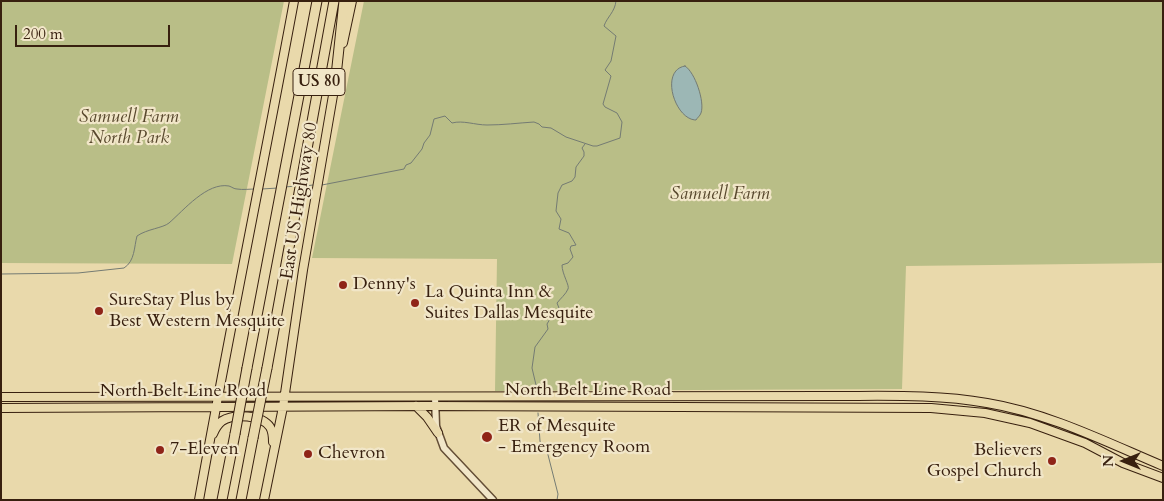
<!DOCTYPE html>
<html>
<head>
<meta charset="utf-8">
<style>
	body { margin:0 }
	#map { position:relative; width:1164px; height:501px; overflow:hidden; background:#e9d9ab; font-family:Cardo,serif }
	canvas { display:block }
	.frame { position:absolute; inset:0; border:2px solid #38200f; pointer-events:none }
	.north { position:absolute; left:1099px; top:436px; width:50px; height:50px; -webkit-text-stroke:4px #f1e6c8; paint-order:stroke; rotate:270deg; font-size:14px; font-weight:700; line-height:20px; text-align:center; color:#38200f }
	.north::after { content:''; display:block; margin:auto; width:18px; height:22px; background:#38200f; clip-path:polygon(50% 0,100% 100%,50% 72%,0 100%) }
	.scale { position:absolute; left:15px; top:25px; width:155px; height:22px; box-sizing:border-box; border:2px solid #38200f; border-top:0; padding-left:6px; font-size:15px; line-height:18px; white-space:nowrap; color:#38200f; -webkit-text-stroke:4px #f1e6c8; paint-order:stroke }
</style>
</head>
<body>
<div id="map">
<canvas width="1164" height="501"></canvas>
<div class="frame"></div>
<div class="north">N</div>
<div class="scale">200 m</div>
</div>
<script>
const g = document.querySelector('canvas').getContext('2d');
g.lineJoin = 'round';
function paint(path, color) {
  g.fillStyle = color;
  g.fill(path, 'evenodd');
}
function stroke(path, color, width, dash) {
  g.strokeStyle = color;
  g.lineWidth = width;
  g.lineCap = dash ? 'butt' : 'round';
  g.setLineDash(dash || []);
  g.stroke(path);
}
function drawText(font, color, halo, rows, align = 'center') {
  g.font = font + ' Cardo,serif';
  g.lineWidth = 4.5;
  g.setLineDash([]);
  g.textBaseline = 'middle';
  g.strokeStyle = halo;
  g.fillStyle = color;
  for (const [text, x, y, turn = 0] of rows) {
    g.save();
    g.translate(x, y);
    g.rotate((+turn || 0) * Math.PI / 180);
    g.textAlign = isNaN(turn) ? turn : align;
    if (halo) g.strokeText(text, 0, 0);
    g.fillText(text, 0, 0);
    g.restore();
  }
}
paint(new Path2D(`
	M1 1H284L232 264 1 263Z
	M364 1H1163V263L906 266 902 389 495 391 497 259 312 258Z`), '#b9be87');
const water = new Path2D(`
	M685 66C695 72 705 102 701 113 700 116 697 118 696 120 675 120 659 70 685 66Z`);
paint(water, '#9cb7b5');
stroke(water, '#747b73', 1);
stroke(new Path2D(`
	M322 185 404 169 406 165 411 163 422 149 424 143 430 135 434 119 445 116 452 123C463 120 475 125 487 125 503 125 518 123 534 122L539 124 542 127 551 128 566 137 593 146H597L620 138 622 122 617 113 605 107 603 104 611 76 605 70 611 61 616 36 604 26C607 17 615 12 616 1
	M305 186 313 185
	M285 187 296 186
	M262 189 278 188
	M1 274 78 273 124 268C135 261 134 247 137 236 147 229 163 228 169 223 184 210 207 182 229 186 232 187 234 189 237 189 243 190 249 189 256 189
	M536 390V385L532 368 535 347 548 329 547 324 553 314 559 308 557 303C560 299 566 294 568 289 570 286 562 274 562 265L568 263 573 257 570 249 571 246 576 245 569 233 559 229 561 219 556 211 558 193 562 185 572 181 575 177 576 167 584 156V152L582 148 585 144
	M538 413 540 441 541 445 546 447 558 494 557 500`), '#747b73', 1);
const minor = new Path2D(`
	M435 397 436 426 444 448 493 500`);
const major = new Path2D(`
	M343 43 352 1
	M1 397 835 396C885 396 937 394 987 403 1048 413 1106 442 1163 466
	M416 406 427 417 438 433
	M1 408 428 406 931 408 985 413 1030 423 1085 443 1123 463 1163 478
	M213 434C215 429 218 424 222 421 234 413 262 415 270 427 273 432 273 437 273 442
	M199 500C229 333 263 168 294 1
	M264 500 283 407 303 270 337 72`);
const highway = new Path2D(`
	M336 76 344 1
	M247 368 317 1
	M267 368 334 1
	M222 500 235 434
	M241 500 253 438`);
stroke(minor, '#644e36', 9);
stroke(major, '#38200f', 10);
stroke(highway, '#38200f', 11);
stroke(minor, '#f1e6c8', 6);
stroke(major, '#e9d9ab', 8);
stroke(highway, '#e9d9ab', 9);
const highwayBridge = new Path2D(`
	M235 434 247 368
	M253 438 267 368`);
stroke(highwayBridge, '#38200f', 11, []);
stroke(highwayBridge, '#e9d9ab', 9);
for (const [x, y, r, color] of [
	[343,285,5,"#8f2418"],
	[415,303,5,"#8f2418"],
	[99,311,5,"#8f2418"],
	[487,437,6,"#8f2418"],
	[160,450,5,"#8f2418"],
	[308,454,5,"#8f2418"],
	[1052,461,5,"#8f2418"]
]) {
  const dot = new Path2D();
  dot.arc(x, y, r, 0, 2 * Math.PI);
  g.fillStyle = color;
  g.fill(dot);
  stroke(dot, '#f1e6c8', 2);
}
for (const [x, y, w] of [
	[319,82,52]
]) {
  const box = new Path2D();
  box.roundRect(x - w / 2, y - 13.5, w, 27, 4);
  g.fillStyle = '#f1e6c8';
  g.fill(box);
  stroke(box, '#38200f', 1);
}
drawText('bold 16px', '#38200f', null, [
	["US 80",319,82]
]);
drawText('italic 18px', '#58482d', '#f1e6c8', [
	["Samuell Farm",129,118],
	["North Park",129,139],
	["Samuell Farm",720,195]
]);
drawText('18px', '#38200f', '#f1e6c8', [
	["East US Highway 80",300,201,-81],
	["North Belt Line Road",588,391],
	["North Belt Line Road",183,392]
]);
drawText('18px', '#38200f', '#f1e6c8', [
	["Denny's",353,285],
	["La Quinta Inn &",425,293],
	["Suites Dallas Mesquite",425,314],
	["SureStay Plus by",109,301],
	["Best Western Mesquite",109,322],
	["ER of Mesquite",498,427],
	["- Emergency Room",498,448],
	["7-Eleven",170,450],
	["Believers",1042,451,"right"],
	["Gospel Church",1042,472,"right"],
	["Chevron",318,454]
], 'left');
</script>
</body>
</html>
